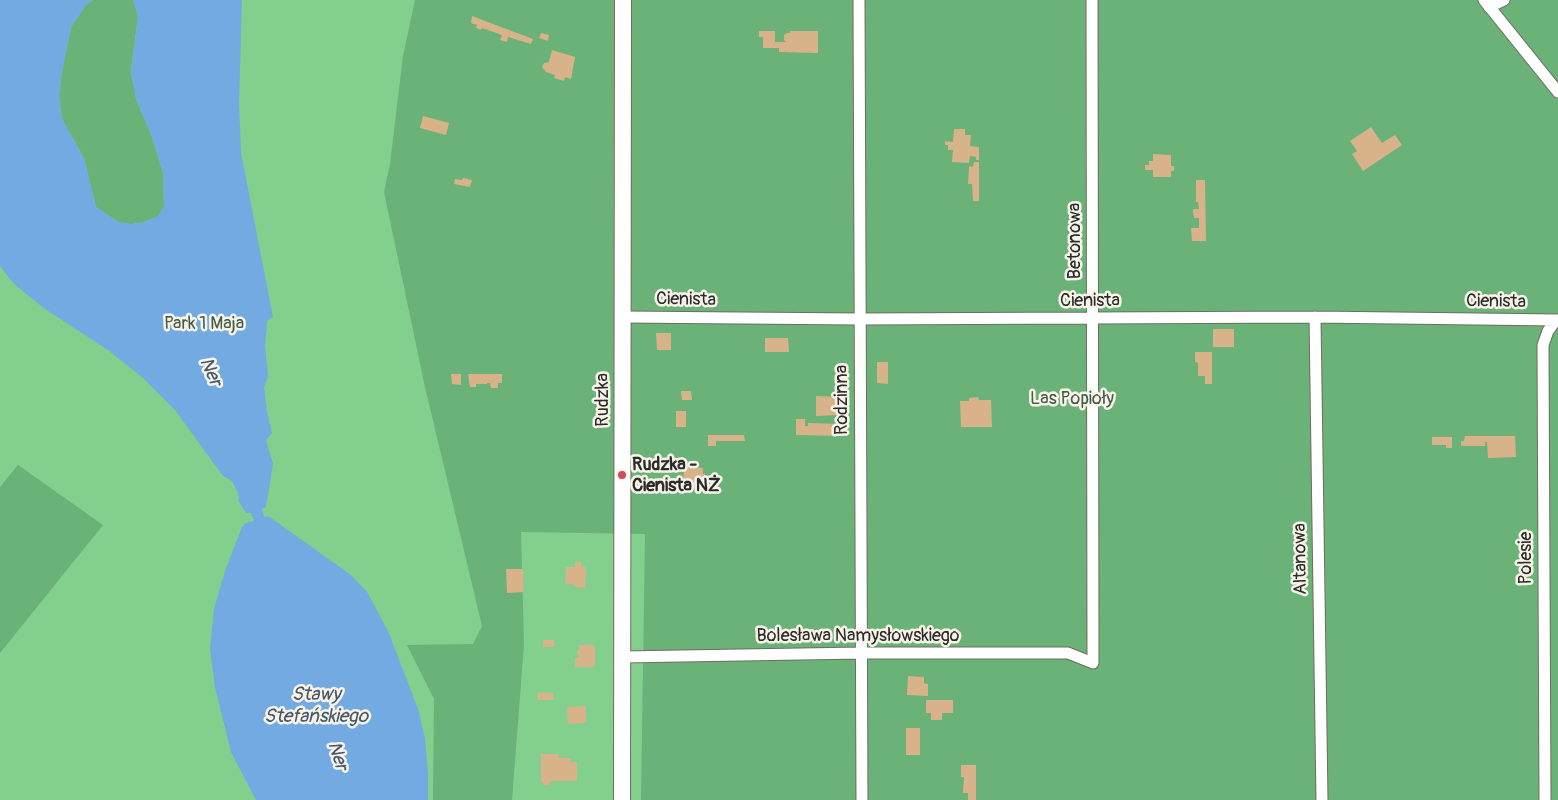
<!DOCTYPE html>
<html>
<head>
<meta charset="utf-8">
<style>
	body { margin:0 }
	canvas { display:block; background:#efe4c7 }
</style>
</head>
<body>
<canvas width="1558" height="800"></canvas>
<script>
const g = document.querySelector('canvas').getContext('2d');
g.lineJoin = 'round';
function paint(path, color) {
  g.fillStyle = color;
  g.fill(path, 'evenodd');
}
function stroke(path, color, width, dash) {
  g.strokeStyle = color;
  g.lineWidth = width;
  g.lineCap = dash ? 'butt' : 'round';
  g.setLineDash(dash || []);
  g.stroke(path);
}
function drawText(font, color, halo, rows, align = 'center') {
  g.font = font + ' Pangolin,sans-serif';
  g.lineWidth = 5;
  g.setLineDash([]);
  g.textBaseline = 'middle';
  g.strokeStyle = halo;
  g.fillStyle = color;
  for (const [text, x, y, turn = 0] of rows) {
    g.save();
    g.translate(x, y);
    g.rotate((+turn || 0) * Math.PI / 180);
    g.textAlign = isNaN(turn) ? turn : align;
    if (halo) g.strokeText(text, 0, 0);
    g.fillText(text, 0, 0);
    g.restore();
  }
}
paint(new Path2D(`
	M0 0H1558V800H0Z`), '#83cf8d');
paint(new Path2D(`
	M93 0H133L138 16 131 71 136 99 152 137 163 173 164 207 157 217 144 222 131 224 118 222 96 207 84 158 62 119 59 96 62 72 71 27 86 5Z
	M415 0H1558V800H641L645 534 521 532 524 644 512 800H433L434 699 407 645 473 644 482 626 425 387 384 192 390 164 403 56Z
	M18 465 103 525 0 653V487Z`), '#6ab278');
paint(new Path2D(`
	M0 0H93L86 5 71 27 62 72 59 96 62 119 84 158 96 207 118 222 131 224 144 222 157 217 164 207 163 173 152 137 136 99 131 71 138 17 133 0H242L239 104 241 153 273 317 267 321 265 346 268 377 264 387 267 411 272 433 266 440 273 464 266 507 262 509 264 517 268 516 351 575 367 592 388 631 418 709 425 738 428 773V800H256L231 752 215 687 210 649 214 609 225 571 242 527 246 523 254 521 251 513H246L239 502 238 493 232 481 223 476 175 410 143 378 108 350 45 309 14 284 0 266Z`), '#72aae1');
paint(new Path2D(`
	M472 16 533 39 531 44 508 37 507 42 500 40 502 35 482 28 481 30 476 28 477 25 471 23Z
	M759 31H775V42H786L784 40V35L787 33H790V31H818V53L779 52V48H763V37H759Z
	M541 33 549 35 548 41 539 38Z
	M552 50 575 57 571 79 565 77 564 81 554 78 555 75 546 72 542 67 544 63 549 62Z
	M423 116 449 123 446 135 420 128Z
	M1371 127 1382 143 1395 135 1402 145 1363 171 1352 154 1357 151 1350 141Z
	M954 129H965V135H971L970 146 979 147V160H976V157L970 156 969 163 952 162 953 150H948V145H945V141L953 142Z
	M1153 154 1171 155V166H1174V171H1171V177H1153V170H1145V165H1149V161H1153Z
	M974 162H979V201H973L972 184H968L969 166 973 167Z
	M463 178 472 180 470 187 454 184 455 179 462 180Z
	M1196 180H1205L1206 241H1192L1191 228H1199V218H1194L1193 212V209H1199L1198 202H1196Z
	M1213 329H1234V347H1213Z
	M656 333H671V350H657Z
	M765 338H788L789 352H765Z
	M1195 352H1212V384H1205V376H1198V363L1195 362Z
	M877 362H888V384L877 383Z
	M451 374H461V385L452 384Z
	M468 374H502V383H498V388H491L490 383H487V384H476V387H470Z
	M681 391H691L692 400H682Z
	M816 396 838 397V415L816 416Z
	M978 397 979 400H991L992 427H961L960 401H969V398Z
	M676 411H686V427H676Z
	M796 419H805V426H808V423L841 424V436L796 435Z
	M708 435H744L745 441H716V446H708Z
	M1465 436H1515L1516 457 1488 458 1487 442H1485V446H1461V441H1464Z
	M1432 437H1452V448H1446V445H1432Z
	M684 467 703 468V474H705V481H703V488H683Z
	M575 562H581V567H586L585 588 574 587V584H565L566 567H575Z
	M506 569H523L524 592 507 593Z
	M543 640H554V647H543Z
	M579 645H595V667H575V658H579V655H577V650H579Z
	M908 676 924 677V683L928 684V696L907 695Z
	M537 693H553L554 700H538Z
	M926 700H953V713H942V720H931V713H926Z
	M586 706V723L568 724 567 707Z
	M906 728H920V755H906Z
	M541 754H559V758H571V762H577V781H551L549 785H544L541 781Z
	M961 765H976V800H968V793H963L964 777H961Z`), '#d8b389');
const street = new Path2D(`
	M859 0 862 800
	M1484 0 1558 92
	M1489 7 1504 0
	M623 317 859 319 1315 317 1558 320
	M1315 317 1322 800
	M622 657 861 653H1068L1093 663 1092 0
	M1545 800 1543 345 1548 331 1556 320`);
const secondary = new Path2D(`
	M622 800 623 0`);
stroke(street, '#706c62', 13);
stroke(secondary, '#706c62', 18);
stroke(street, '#fff', 11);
stroke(secondary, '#fff', 16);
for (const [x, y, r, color] of [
	[622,475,5,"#d1495b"]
]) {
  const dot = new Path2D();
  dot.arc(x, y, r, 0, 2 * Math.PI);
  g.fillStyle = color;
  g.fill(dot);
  stroke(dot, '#f7f3e8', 2);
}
drawText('18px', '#2b2b2b', '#f7f3e8', [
	["Betonowa",1075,241,-90],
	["Cienista",686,300,1],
	["Cienista",1090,301],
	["Cienista",1496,302,1],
	["Rudzka",603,400,-90],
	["Rodzinna",842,400,-90],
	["Polesie",1526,558,-90],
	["Altanowa",1301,559,-91],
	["Bolesława Namysłowskiego",858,636]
]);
drawText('18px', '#455c48', '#f7f3e8', [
	["Park 1 Maja",204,324],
	["Las Popioły",1072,399]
]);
drawText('bold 18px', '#2b2b2b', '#f7f3e8', [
	["Rudzka -",632,465],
	["Cienista NŻ",632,486]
], 'left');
drawText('italic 19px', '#44576b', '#f7f3e8', [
	["Ner",210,372,66],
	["Stawy",316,695],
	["Stefańskiego",316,717],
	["Ner",337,756,72]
]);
</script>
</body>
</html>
